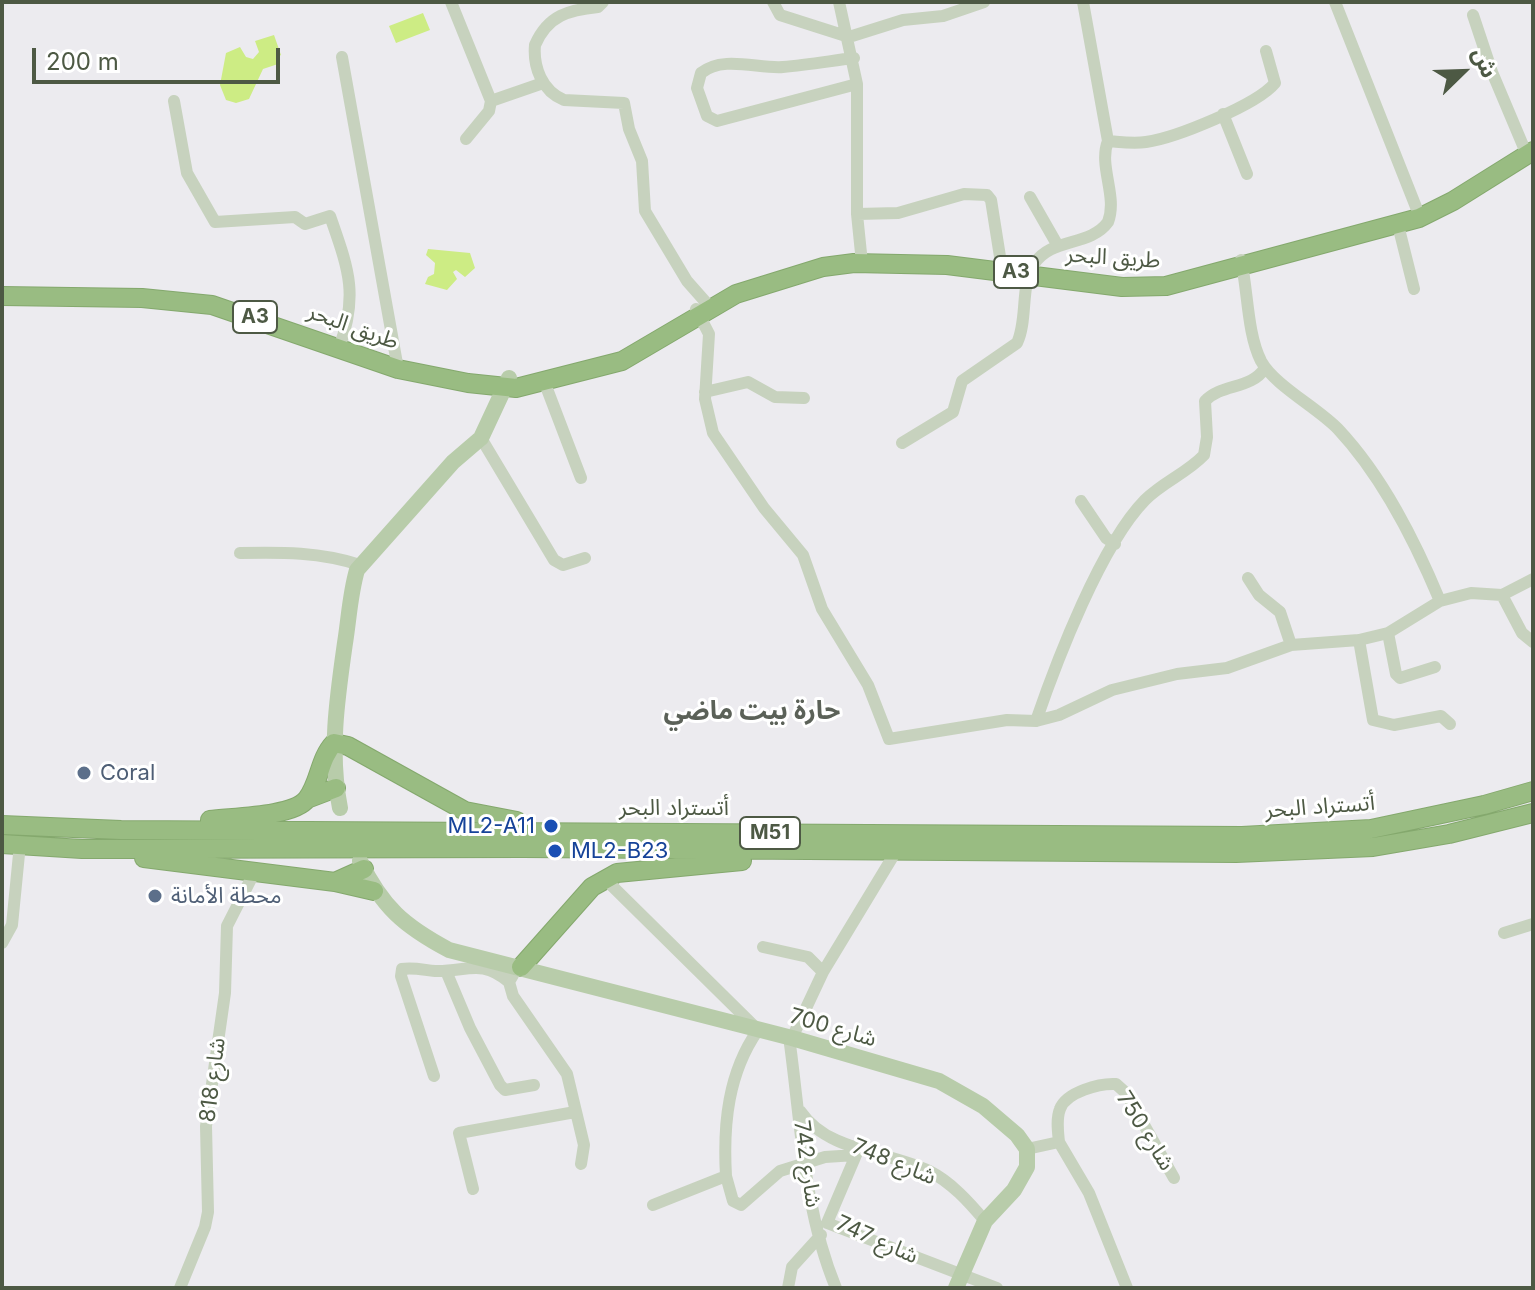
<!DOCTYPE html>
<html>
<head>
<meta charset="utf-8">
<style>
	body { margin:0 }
	#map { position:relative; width:1535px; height:1290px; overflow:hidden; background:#ecebef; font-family:Inter,"Noto Sans Arabic",sans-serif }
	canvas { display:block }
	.frame { position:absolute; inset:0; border:4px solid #4d5944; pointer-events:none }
	.north { position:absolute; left:1423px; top:32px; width:80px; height:80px; -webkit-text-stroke:6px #fff; paint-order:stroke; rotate:67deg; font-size:22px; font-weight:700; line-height:32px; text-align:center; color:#4d5944 }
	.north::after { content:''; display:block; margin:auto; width:28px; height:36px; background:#4d5944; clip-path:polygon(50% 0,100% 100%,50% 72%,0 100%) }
	.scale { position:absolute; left:32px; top:48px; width:248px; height:36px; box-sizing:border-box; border:4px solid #4d5944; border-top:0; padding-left:10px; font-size:24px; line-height:28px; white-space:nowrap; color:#4d5944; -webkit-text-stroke:6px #fff; paint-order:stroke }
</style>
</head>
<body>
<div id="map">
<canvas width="1535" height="1290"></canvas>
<div class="frame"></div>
<div class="north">ش</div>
<div class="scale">200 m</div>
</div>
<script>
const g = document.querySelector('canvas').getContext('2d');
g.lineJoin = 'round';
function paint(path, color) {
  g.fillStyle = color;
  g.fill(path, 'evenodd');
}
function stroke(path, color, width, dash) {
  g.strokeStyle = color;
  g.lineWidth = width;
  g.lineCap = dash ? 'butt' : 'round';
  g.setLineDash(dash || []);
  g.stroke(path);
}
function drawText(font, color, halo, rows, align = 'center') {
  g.font = font + ' Inter,"Noto Sans Arabic",sans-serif';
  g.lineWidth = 6;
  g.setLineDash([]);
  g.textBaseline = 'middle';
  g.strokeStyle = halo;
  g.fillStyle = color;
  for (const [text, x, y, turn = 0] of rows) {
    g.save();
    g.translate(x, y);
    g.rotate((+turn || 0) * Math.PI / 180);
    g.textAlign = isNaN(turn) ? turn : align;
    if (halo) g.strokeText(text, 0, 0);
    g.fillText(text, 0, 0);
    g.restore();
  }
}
paint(new Path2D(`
	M423 13 430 30 396 43 389 26Z
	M274 35 281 55 276 58 278 64 263 69 249 99 236 103 226 100 220 85 226 53 240 47 246 57 253 59 259 52 255 41Z
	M428 249 470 253 475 268 465 277 456 270 453 272 457 279 447 290 425 284 428 277 434 274 435 263 426 255Z`), '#cdec84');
const highway = new Path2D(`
	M2 296 142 298 212 305 398 369 468 383 516 388 622 361 736 294 823 267 854 263 947 265 1122 287 1166 286 1419 218 1453 201 1533 151
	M307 799 336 788
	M210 820C232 817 293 817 307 799 320 782 319 759 334 743L348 746 465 811 517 821
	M2 825 121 830 1242 836 1371 829 1484 805 1533 791
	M2 844 82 849 523 848 1236 853 1373 847 1449 834 1533 813
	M144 858 335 882 374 891
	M335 882 364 869
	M521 967 592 887 617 873 742 861`);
stroke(highway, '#84a86d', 20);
stroke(new Path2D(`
	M451 2 491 101 489 111 466 139
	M603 2 598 7C569 10 548 15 535 45 533 67 542 91 564 100L624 103 629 129 642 161 645 211 687 281 710 307
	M773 2 780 15 849 37 903 20 943 16 984 2
	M839 2 857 84V214L862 263
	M1335 2 1416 207
	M1473 15 1492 72 1527 155
	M342 57 398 369
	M854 58C830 61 807 65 783 67 758 69 723 55 701 73L697 88 707 116 717 121 857 84
	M174 101 187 173 215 222 295 217 305 224 330 216C348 268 359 294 339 348
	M491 101 543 83
	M1223 114 1247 174
	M1108 141C1121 142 1133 144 1146 142 1175 138 1257 105 1275 83L1266 51
	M1030 197 1058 246
	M857 214 898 213 964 194 987 195 991 200 1001 263
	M1398 225 1414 289
	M1241 260C1248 291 1247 333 1261 361 1274 385 1318 408 1338 429 1383 477 1415 541 1440 601L1471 593 1502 595 1533 579
	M696 309 709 334 705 399 713 433 764 508 803 555 822 609 868 685 889 739 1007 720 1036 721 1059 715 1112 690 1177 674 1227 668 1291 645 1359 640 1388 633 1440 601
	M544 381 581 478
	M705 392 748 382 775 397 804 398
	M481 438 554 560 563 565 585 558
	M902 443 953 412 962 381 1017 343C1028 320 1020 285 1034 264 1051 237 1090 247 1108 222 1118 196 1098 166 1108 141L1083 2
	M1081 501 1106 538 1115 544
	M240 553C281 552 321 552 360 565
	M1248 578 1259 595 1280 612 1291 645
	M1502 595 1522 633 1533 642
	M1388 633 1396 674 1400 678 1435 667
	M1359 640 1373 720 1394 725 1441 716 1450 724
	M1036 721C1057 660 1101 545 1145 500 1163 482 1187 473 1204 455L1207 437 1205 401C1222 383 1251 390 1265 368
	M605 879 758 1030C728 1073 723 1124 726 1176L653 1205
	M1504 933 1533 924
	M2 943 12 925 20 844
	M763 947 808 957 823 972
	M446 971 470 1028 500 1085 505 1090 534 1085
	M513 975 509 982 513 996 567 1074 584 1145 581 1164
	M789 1037C801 1122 803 1208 836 1288
	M792 1038 823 972 895 853
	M434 1076 401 976 402 969C413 967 424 970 435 971 467 972 481 958 509 982
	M801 1112C828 1152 888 1151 929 1171 951 1182 969 1202 985 1221
	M1059 1142C1058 1132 1056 1119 1060 1109 1066 1092 1100 1083 1116 1084L1126 1093 1174 1178
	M859 1148 827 1223 997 1288
	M1027 1149 1059 1142 1089 1193 1127 1288
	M726 1176 733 1201 741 1205 780 1171 825 1157 856 1155
	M473 1189 459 1133 575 1112
	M180 1288 205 1227 208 1212 206 1126 225 993 227 926 254 873
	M788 1288 792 1267 821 1235`), '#c7d2be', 12);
stroke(new Path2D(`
	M340 808C329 753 337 699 345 643 349 618 350 594 357 570L453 462 481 438 509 378
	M360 861C382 907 404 926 449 950L792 1038 939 1081 983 1106 1017 1135 1027 1149V1167L1014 1190 985 1221 956 1288`), '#b8ccaa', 16);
stroke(highway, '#99bc82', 18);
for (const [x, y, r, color] of [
	[84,773,8,"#5c6f8a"],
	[551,826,8,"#1a4fb4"],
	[555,851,8,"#1a4fb4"],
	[155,896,8,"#5c6f8a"]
]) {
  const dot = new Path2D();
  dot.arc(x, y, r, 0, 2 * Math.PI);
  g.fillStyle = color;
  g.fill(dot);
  stroke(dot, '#fff', 3);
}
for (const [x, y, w] of [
	[1016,272,44],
	[255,317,44],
	[770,833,60]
]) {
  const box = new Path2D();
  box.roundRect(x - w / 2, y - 16, w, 32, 6);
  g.fillStyle = '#fff';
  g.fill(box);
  stroke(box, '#4d5944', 2);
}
drawText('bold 20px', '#4d5944', null, [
	["A3",1016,272],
	["A3",255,317],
	["M51",770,833]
]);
drawText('22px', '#4d5944', '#fff', [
	["طريق البحر",1113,258,4],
	["طريق البحر",353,327,20],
	["أتستراد البحر",1320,807,-4],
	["أتستراد البحر",674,808],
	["شارع 700",833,1028,16],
	["شارع 818",213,1080,-83],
	["شارع 750",1145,1131,58],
	["شارع 748",894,1162,22],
	["شارع 742",807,1164,82],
	["شارع 747",877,1240,24]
]);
drawText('22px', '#4e5e75', '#fff', [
	["Coral",100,773],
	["محطة الأمانة",171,896]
], 'left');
drawText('22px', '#164399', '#fff', [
	["ML2-A11",535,826],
	["ML2-B23",571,851,"left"]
], 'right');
drawText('bold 26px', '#5b6158', '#fff', [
	["حارة بيت ماضي",752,711]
]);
</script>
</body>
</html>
